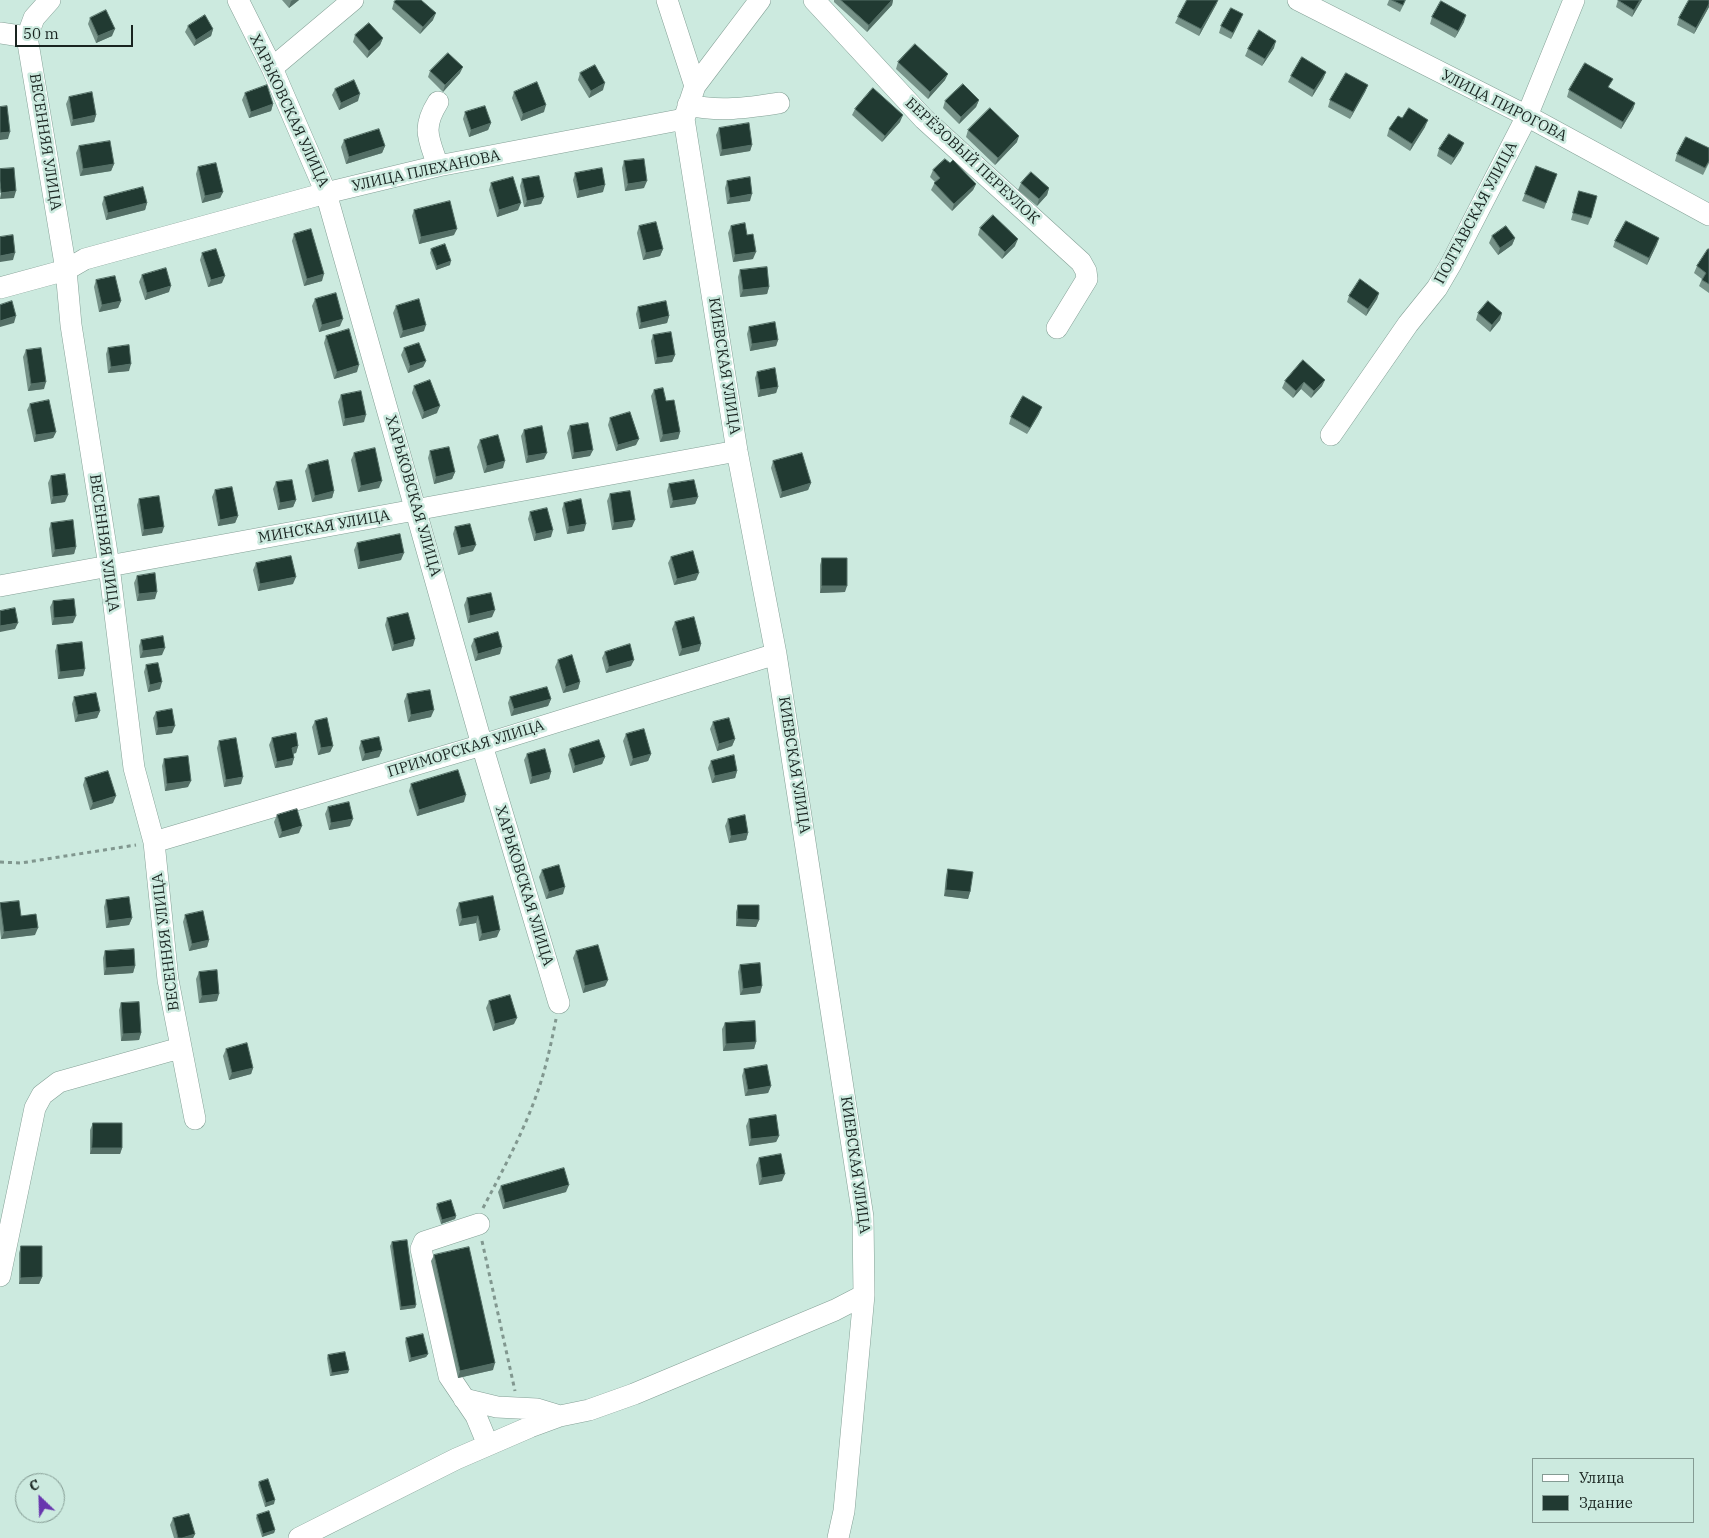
<!DOCTYPE html>
<html>
<head>
<meta charset="utf-8">
<style>
	body { margin:0 }
	#map { position:relative; width:1709px; height:1538px; overflow:hidden; background:#cceadf; font-family:"IBM Plex Serif",serif }
	canvas { display:block }
	.legend { position:absolute; left:1532px; top:1458px; width:162px; height:65px; box-sizing:border-box; background:#cceadf; border:1px solid #849b93; margin:0; padding:6px 9px; list-style:none; font-size:15px; color:#192420 }
	.legend li { display:flex; align-items:center; gap:10px; height:25px }
	.legend b { width:25px; border:1px solid #849b93 }
	.north { position:absolute; left:15px; top:1473px; width:50px; height:50px; box-sizing:border-box; background:#cceadf; border:1px solid #849b93; border-radius:50%; rotate:336deg; font-size:14px; font-weight:700; line-height:20px; text-align:center; color:#192420 }
	.north::after { content:''; display:block; margin:auto; width:18px; height:22px; background:#6836ae; clip-path:polygon(50% 0,100% 100%,50% 72%,0 100%) }
	.scale { position:absolute; left:15px; top:25px; width:118px; height:22px; box-sizing:border-box; border:2px solid #192420; border-top:0; padding-left:6px; font-size:15px; line-height:18px; white-space:nowrap; color:#192420; -webkit-text-stroke:4px #cceadf; paint-order:stroke }
</style>
</head>
<body>
<div id="map">
<canvas width="1709" height="1538"></canvas>
<ul class="legend">
<li><b style="height:6px;background:#fff"></b>Улица</li>
<li><b style="height:14px;background:#213a32"></b>Здание</li>
</ul>
<div class="north">С</div>
<div class="scale">50 m</div>
</div>
<script>
const g = document.querySelector('canvas').getContext('2d');
g.lineJoin = 'round';
function stroke(path, color, width, dash) {
  g.strokeStyle = color;
  g.lineWidth = width;
  g.lineCap = dash ? 'butt' : 'round';
  g.setLineDash(dash || []);
  g.stroke(path);
}
function paint(path, color) {
  g.fillStyle = color;
  g.fill(path, 'evenodd');
}
function drawText(font, color, halo, rows, align = 'center') {
  g.font = font + ' "IBM Plex Serif",serif';
  g.lineWidth = 5;
  g.setLineDash([]);
  g.textBaseline = 'middle';
  g.strokeStyle = halo;
  g.fillStyle = color;
  for (const [text, x, y, turn = 0] of rows) {
    g.save();
    g.translate(x, y);
    g.rotate((+turn || 0) * Math.PI / 180);
    g.textAlign = isNaN(turn) ? turn : align;
    if (halo) g.strokeText(text, 0, 0);
    g.fillText(text, 0, 0);
    g.restore();
  }
}
const minor = new Path2D(`
	M50 0 34 18 27 37 66 270 71 325 109 566 134 768 154 842 168 980 195 1119
	M238 0 272 68 326 193 482 745 559 1003
	M667 0 695 86
	M760 0 695 86 684 119 737 451 776 654 863 1217 864 1295 844 1511 838 1538
	M814 0 924 119 1081 262 1086 271 1087 279 1057 328
	M1298 0 1527 116 1709 215
	M0 33 27 37
	M272 68 353 0
	M688 105C719 112 747 108 779 103
	M438 166C429 139 421 129 438 102
	M0 288 66 270 85 259 326 193 438 166 684 119
	M1331 435 1408 324 1437 288 1451 264 1527 116 1574 0
	M0 586 737 451
	M154 842 482 745 776 654
	M479 1224 424 1242 421 1249 449 1376 476 1416 488 1445
	M0 1276 35 1108 42 1095 59 1082 180 1048
	M464 1399 497 1407 537 1409 560 1416
	M299 1538 456 1459 530 1427 560 1416 589 1410 634 1394 835 1310 864 1295`);
stroke(minor, '#84a096', 22);
stroke(new Path2D(`
	M0 862 21 863 136 845
	M483 1208C507 1162 533 1115 546 1064 550 1049 553 1034 556 1019
	M482 1241 515 1391`), '#81978f', 3, [4, 4]);
stroke(minor, '#fff', 21);
paint(new Path2D(`
	M282 0H299L289 8Z
	M834 0H893L892 5 867 32 834 2Z
	M1389 0H1406L1400 12 1387 5Z
	M1618 0H1642L1632 17 1616 7Z
	M1709 0V7L1694 34 1677 25 1679 18Z
	M394 2 433 20 420 34 392 9Z
	M1217 3 1199 36 1175 23 1178 17Z
	M1243 14 1240 21 1231 39 1219 33 1221 26Z
	M1432 17 1464 22 1455 38 1430 24Z
	M90 18 112 36 96 43 88 24Z
	M188 26 213 29 211 36 194 46 185 32Z
	M355 35 383 38 380 45 367 58 353 42Z
	M1274 48 1262 66 1245 56 1248 49Z
	M898 62 945 80 928 99 896 69Z
	M430 71 460 73 443 92 428 77Z
	M1326 72 1323 79 1312 97 1288 82 1291 76Z
	M580 73 603 90 589 98 578 80Z
	M1368 85 1365 92 1350 119 1328 107 1330 100Z
	M335 89 358 101 339 110 332 95Z
	M1569 90 1635 103 1633 109 1621 129 1567 97Z
	M514 92 544 112 521 121 512 98Z
	M245 93 273 104 271 111 249 118 242 100Z
	M69 97 96 115 94 122 71 126 66 104Z
	M979 100 976 107 959 124 943 108 945 101Z
	M855 109 900 122 882 142 852 115Z
	M465 112 491 123 488 130 469 137 463 119Z
	M1402 118 1425 127 1410 151 1387 136 1389 129Z
	M719 128 752 145 750 151 720 156 716 135Z
	M968 130 1017 142 995 165 966 137Z
	M344 140 385 146 382 153 346 164 341 147Z
	M79 146 114 164 111 171 80 176 76 153Z
	M1709 148V163L1703 175 1675 161 1677 154Z
	M1439 149 1461 150 1451 165 1437 156Z
	M624 161 644 188 625 191 622 168Z
	M950 163 976 184 973 190 952 211 931 190 935 182 930 177 933 170Z
	M1536 166 1557 174 1544 209 1522 201Z
	M198 167 223 192 220 198 202 203 196 174Z
	M575 173 603 192 577 198 573 180Z
	M522 179 544 197 541 204 524 207 520 186Z
	M727 181 750 201 727 204 725 188Z
	M491 183 518 210 497 217 489 190Z
	M1021 183 1049 188 1047 195 1037 206 1018 190Z
	M1579 191 1591 218 1588 225 1571 220Z
	M104 197 147 203 145 210 106 220 102 204Z
	M414 210 454 235 419 244 412 216Z
	M639 226 663 249 660 256 643 260 637 233Z
	M731 226 747 235 753 259 733 262 728 233Z
	M980 228 1015 246 1002 259 978 235Z
	M294 234 322 281 304 286 292 241Z
	M1492 236 1515 238 1512 245 1498 255 1489 243Z
	M1615 241 1657 244 1647 265 1613 247Z
	M431 249 450 265 436 270 430 253Z
	M1709 249V293L1699 286 1702 279 1694 273 1697 266Z
	M202 253 222 283 208 287 200 260Z
	M740 270 769 287 767 294 740 297 738 277Z
	M142 275 169 292 145 300 139 282Z
	M96 280 121 301 118 308 99 312 94 287Z
	M1379 293 1377 299 1366 316 1347 302 1349 296Z
	M315 299 340 326 319 332 312 306Z
	M396 306 424 331 400 338 393 313Z
	M638 307 669 316 667 323 639 329 636 314Z
	M1478 313H1502L1500 320 1490 332 1476 320Z
	M749 327 778 340 776 346 750 351 747 334Z
	M653 335 675 355 672 362 655 364 651 341Z
	M326 336 357 372 334 379 324 343Z
	M108 348 129 371 108 373 106 354Z
	M404 348 426 361 423 367 408 373 401 355Z
	M26 350 44 389 28 391 23 357Z
	M1303 360 1322 386 1311 398 1301 389 1293 398 1282 388 1285 381Z
	M757 372 778 387 776 393 758 397 755 378Z
	M414 386 437 413 422 419 412 393Z
	M654 390 666 401 680 432 678 439 660 442 651 396Z
	M341 395 364 422 343 426 338 402Z
	M30 404 56 432 53 438 34 442 27 410Z
	M1039 414 1027 434 1009 424 1011 417Z
	M610 418 636 445 616 451 608 425Z
	M570 426 590 456 572 459 567 433Z
	M524 430 544 459 526 463 521 436Z
	M480 440 503 468 484 473 477 447Z
	M430 451 455 472 452 479 434 484 428 458Z
	M354 453 379 488 358 492 351 460Z
	M773 461 811 483 808 490 780 498 771 468Z
	M308 465 334 491 332 498 312 502 305 471Z
	M51 476 65 502 51 504 48 483Z
	M276 482 296 500 293 507 278 510 273 489Z
	M669 484 698 497 695 504 670 508 667 491Z
	M215 490 238 516 235 523 218 526 212 497Z
	M610 494 632 527 612 530 607 501Z
	M139 499 162 533 142 536 137 505Z
	M564 503 584 531 567 534 562 509Z
	M530 512 551 537 534 541 528 519Z
	M51 523 76 547 74 554 52 557 49 529Z
	M455 527 473 551 458 555 453 534Z
	M357 543 401 560 358 569 354 550Z
	M671 557 696 580 674 585 668 563Z
	M822 558 845 592 820 593V565Z
	M256 563 293 584 258 591 253 570Z
	M137 576 155 599 137 601 134 583Z
	M467 598 492 617 468 623 464 605Z
	M53 601 73 623 52 625 50 607Z
	M387 618 413 646 392 651 385 625Z
	M675 622 701 644 699 651 679 656 672 629Z
	M474 639 500 654 475 661 471 646Z
	M141 640 162 655 140 658 139 646Z
	M57 645 85 669 83 676 58 679 55 651Z
	M605 652 631 666 606 673 602 658Z
	M558 660 580 682 578 689 563 693 555 667Z
	M146 665 160 689 148 692 144 672Z
	M407 694 431 717 408 722 404 701Z
	M74 697 100 711 97 718 75 722 72 704Z
	M510 697 551 699 548 706 511 716 508 703Z
	M156 712 172 733 156 735 153 718Z
	M315 721 333 746 330 752 318 755 312 727Z
	M713 722 735 739 732 746 717 751 710 729Z
	M626 734 651 754 648 761 630 766 623 741Z
	M272 738 298 746 296 753 293 754 294 758 292 765 275 768 269 745Z
	M219 741 241 784 224 787 217 748Z
	M361 741 382 750 379 757 362 761 359 748Z
	M570 749 605 757 602 764 573 773 568 755Z
	M527 754 551 772 549 779 530 784 524 760Z
	M164 759 188 787 165 791 162 766Z
	M711 761 737 771 735 778 712 783 708 768Z
	M85 778 113 803 90 810 83 785Z
	M411 784 464 802 417 816 409 791Z
	M328 807 350 826 329 830 325 814Z
	M277 815 299 833 279 838 274 822Z
	M728 819 748 833 746 840 729 843 725 826Z
	M948 869 970 892 968 899 944 896 946 876Z
	M542 870 563 894 546 899 539 877Z
	M493 896 497 937 479 941 476 923 459 926 456 910 459 903Z
	M106 900 132 918 129 925 106 928 104 907Z
	M0 903 21 916 35 935 1 939 0 929Z
	M738 905 759 920 756 927 736 926V912Z
	M185 915 209 940 207 947 189 951 183 922Z
	M105 951 135 966 133 973 104 975 103 958Z
	M576 951 608 980 605 986 583 993 573 958Z
	M740 965 762 986 760 993 740 995 738 972Z
	M199 972 217 1001 199 1003 196 979Z
	M489 1001 514 1024 493 1031 486 1008Z
	M121 1003 141 1033 139 1040 121 1041 119 1010Z
	M725 1023 756 1042 754 1049 723 1051 722 1029Z
	M226 1049 253 1068 251 1074 229 1080 223 1056Z
	M744 1069 771 1086 768 1093 745 1096 742 1076Z
	M749 1119 779 1136 776 1142 749 1146 746 1126Z
	M93 1123 122 1148 120 1154H90V1130Z
	M759 1158 782 1181 759 1185 756 1165Z
	M501 1186 566 1192 503 1209 498 1192Z
	M437 1204 456 1216 455 1219 441 1224 436 1208Z
	M392 1242 416 1305 415 1308 400 1310 390 1246Z
	M21 1246 42 1277 39 1284H19V1253Z
	M434 1255 493 1370 458 1378 431 1261Z
	M406 1338 428 1354 426 1357 409 1362 405 1342Z
	M328 1355 348 1373 330 1376 327 1358Z
	M259 1482 274 1504 265 1507 258 1485Z
	M257 1515 275 1530 274 1533 262 1537 256 1518Z
	M173 1518 195 1534 193 1538H174L170 1525Z`), '#769288');
paint(new Path2D(`
	M293 0H299L289 8 291 1Z
	M892 0H893L892 5 867 32 869 25Z
	M1218 0 1217 3 1199 36 1201 29Z
	M1640 0H1642L1632 17 1634 10Z
	M1709 4V7L1694 34 1696 28Z
	M436 13 433 20 420 34 423 27Z
	M1243 14 1240 21 1231 39 1233 33Z
	M1466 15 1464 22 1455 38 1458 31Z
	M115 29 112 36 96 43 98 36Z
	M213 29 211 36 194 46 196 40Z
	M383 38 380 45 367 58 369 51Z
	M1276 41 1274 48 1262 66 1265 59Z
	M463 67 460 73 443 92 445 85Z
	M1326 72 1323 79 1312 97 1314 90Z
	M948 74 945 80 928 99 930 92Z
	M605 83 603 90 589 98 591 91Z
	M1368 85 1365 92 1350 119 1353 112Z
	M360 94 358 101 339 110 341 103Z
	M979 100 976 107 959 124 961 117Z
	M1635 103 1633 109 1621 129 1623 122Z
	M273 104 271 111 249 118 251 112Z
	M546 105 544 112 521 121 523 114Z
	M96 115 94 122 71 126 73 120Z
	M903 115 900 122 882 142 885 136Z
	M1428 120 1425 127 1410 151 1412 144Z
	M491 123 488 130 469 137 471 130Z
	M10 132 8 139 0 140V133Z
	M1019 136 1017 142 995 165 998 158Z
	M1464 143 1461 150 1451 165 1454 158Z
	M752 145 750 151 720 156 722 150Z
	M385 146 382 153 346 164 349 157Z
	M114 164 111 171 80 176 83 169Z
	M647 181 644 188 625 191 628 184Z
	M976 184 973 190 952 211 954 204Z
	M605 185 603 192 577 198 579 191Z
	M1049 188 1047 195 1037 206 1039 199Z
	M16 191 14 198 0 199 1 193Z
	M223 192 220 198 202 203 205 196Z
	M752 194 750 201 727 204 730 198Z
	M544 197 541 204 524 207 527 201Z
	M147 203 145 210 106 220 108 213Z
	M521 203 518 210 497 217 499 210Z
	M457 229 454 235 419 244 421 237Z
	M1515 238 1512 245 1498 255 1500 248Z
	M1659 238 1657 244 1647 265 1649 258Z
	M1018 239 1015 246 1002 259 1005 252Z
	M663 249 660 256 643 260 646 253Z
	M756 252 753 259 733 262 735 255Z
	M15 253 13 260 0 262V256Z
	M451 261 450 265 436 270 437 266Z
	M324 274 322 281 304 286 307 279Z
	M225 276 222 283 208 287 211 280Z
	M171 286 169 292 145 300 147 293Z
	M769 287 767 294 740 297 743 290Z
	M1379 293 1377 299 1366 316 1368 309Z
	M121 301 118 308 99 312 102 305Z
	M1502 313 1500 320 1490 332 1492 325Z
	M16 316 14 323 0 327V321Z
	M669 316 667 323 639 329 641 323Z
	M343 319 340 326 319 332 322 325Z
	M426 325 424 331 400 338 403 331Z
	M778 340 776 346 750 351 752 344Z
	M675 355 672 362 655 364 657 358Z
	M426 361 423 367 408 373 410 366Z
	M131 364 129 371 108 373 111 367Z
	M359 365 357 372 334 379 337 372Z
	M1325 380 1322 386 1311 398 1314 391Z
	M46 382 44 389 28 391 31 384Z
	M1304 382 1301 389 1293 398 1296 391Z
	M778 387 776 393 758 397 760 390Z
	M440 406 437 413 422 419 424 412Z
	M1042 407 1039 414 1027 434 1030 428Z
	M366 415 364 422 343 426 345 419Z
	M56 432 53 438 34 442 36 435Z
	M680 432 678 439 660 442 663 435Z
	M639 439 636 445 616 451 618 445Z
	M593 450 590 456 572 459 574 453Z
	M547 453 544 459 526 463 528 456Z
	M505 461 503 468 484 473 487 466Z
	M455 472 452 479 434 484 436 477Z
	M382 481 379 488 358 492 361 486Z
	M811 483 808 490 780 498 782 492Z
	M334 491 332 498 312 502 315 496Z
	M68 495 65 502 51 504 53 497Z
	M698 497 695 504 670 508 673 501Z
	M296 500 293 507 278 510 280 503Z
	M238 516 235 523 218 526 220 520Z
	M635 520 632 527 612 530 614 523Z
	M586 524 584 531 567 534 569 527Z
	M164 527 162 533 142 536 144 530Z
	M553 530 551 537 534 541 536 534Z
	M476 545 473 551 458 555 461 548Z
	M76 547 74 554 52 557 55 550Z
	M404 553 401 560 358 569 360 562Z
	M699 573 696 580 674 585 677 579Z
	M296 577 293 584 258 591 260 584Z
	M822 586H847L845 592 820 593Z
	M157 592 155 599 137 601 139 594Z
	M495 610 492 617 468 623 470 616Z
	M76 616 73 623 52 625 54 618Z
	M18 623 15 629 0 632V626Z
	M415 639 413 646 392 651 394 645Z
	M701 644 699 651 679 656 682 649Z
	M502 647 500 654 475 661 478 654Z
	M165 648 162 655 140 658 143 651Z
	M634 660 631 666 606 673 609 667Z
	M85 669 83 676 58 679 60 672Z
	M162 682 160 689 148 692 150 685Z
	M580 682 578 689 563 693 566 687Z
	M551 699 548 706 511 716 514 709Z
	M434 710 431 717 408 722 411 715Z
	M100 711 97 718 75 722 78 715Z
	M175 726 172 733 156 735 158 728Z
	M735 739 732 746 717 751 719 744Z
	M298 746 296 753 290 754 292 748Z
	M333 746 330 752 318 755 321 748Z
	M382 750 379 757 362 761 365 754Z
	M651 754 648 761 630 766 633 759Z
	M605 757 602 764 573 773 575 766Z
	M294 758 292 765 275 768 277 762Z
	M737 771 735 778 712 783 715 776Z
	M551 772 549 779 530 784 532 777Z
	M243 777 241 784 224 787 226 780Z
	M191 781 188 787 165 791 167 784Z
	M466 795 464 802 417 816 419 810Z
	M116 796 113 803 90 810 93 803Z
	M353 819 350 826 329 830 331 823Z
	M302 826 299 833 279 838 282 832Z
	M748 833 746 840 729 843 731 836Z
	M565 887 563 894 546 899 549 892Z
	M946 890 970 892 968 899 944 896Z
	M478 916 476 923 459 926 462 919Z
	M132 918 129 925 106 928 109 921Z
	M738 919 759 920 756 927 736 926Z
	M38 928 35 935 1 939 4 932Z
	M500 930 497 937 479 941 482 934Z
	M209 940 207 947 189 951 192 944Z
	M135 966 133 973 104 975 106 968Z
	M608 980 605 986 583 993 585 986Z
	M762 986 760 993 740 995 743 989Z
	M219 994 217 1001 199 1003 202 996Z
	M517 1018 514 1024 493 1031 495 1024Z
	M141 1033 139 1040 121 1041 123 1034Z
	M756 1042 754 1049 723 1051 726 1044Z
	M253 1068 251 1074 229 1080 232 1073Z
	M771 1086 768 1093 745 1096 748 1090Z
	M779 1136 776 1142 749 1146 751 1139Z
	M92 1148H122L120 1154H90Z
	M785 1174 782 1181 759 1185 762 1178Z
	M569 1185 566 1192 503 1209 505 1203Z
	M456 1216 455 1219 441 1224 442 1220Z
	M42 1277 39 1284H19L21 1278Z
	M416 1305 415 1308 400 1310 401 1307Z
	M428 1354 426 1357 409 1362 411 1358Z
	M495 1363 493 1370 458 1378 460 1371Z
	M349 1370 348 1373 330 1376 332 1373Z
	M275 1500 274 1504 265 1507 266 1503Z
	M275 1530 274 1533 262 1537 263 1534Z
	M195 1534 193 1538H182Z`), '#546f66');
const building = new Path2D(`
	M396 0H421L436 13 423 27 394 2Z
	M841 0H892L869 25Z
	M1187 0H1218L1201 29 1178 17Z
	M1392 0H1405L1403 5Z
	M1618 0H1640L1634 10Z
	M1689 0H1709V4L1696 28 1679 18Z
	M1441 1 1466 15 1458 31 1432 17Z
	M1231 8 1243 14 1233 33 1221 26Z
	M106 10 115 29 98 36 90 18Z
	M205 15 213 29 196 40 188 26Z
	M369 23 383 38 369 51 355 35Z
	M1259 30 1276 41 1265 59 1248 49Z
	M915 44 948 74 930 92 898 62Z
	M448 53 463 67 445 85 430 71Z
	M1302 57 1326 72 1314 90 1291 76Z
	M1585 63 1613 79 1608 87 1635 103 1623 122 1569 90Z
	M595 65 605 83 591 91 580 73Z
	M1346 73 1368 85 1353 112 1330 100Z
	M354 80 360 94 341 103 335 89Z
	M537 82 546 105 523 114 514 92Z
	M963 84 979 100 961 117 945 101Z
	M267 85 273 104 251 112 245 93Z
	M873 88 903 115 885 136 855 109Z
	M92 92 96 115 73 120 69 97Z
	M7 106 10 132 0 133V107Z
	M485 106 491 123 471 130 465 112Z
	M990 108 1019 136 998 158 968 130Z
	M1409 108 1428 120 1412 144 1389 129 1398 116 1402 118Z
	M749 123 752 145 722 150 719 128Z
	M379 129 385 146 349 157 344 140Z
	M1449 134 1464 143 1454 158 1439 149Z
	M1686 137 1709 148V161L1705 168 1677 154Z
	M110 141 114 164 83 169 79 146Z
	M644 159 647 181 628 184 624 161Z
	M945 159 950 163 953 160 976 184 954 204 934 183 940 178 933 170Z
	M216 163 223 192 205 196 198 167Z
	M1536 166 1557 174 1546 203 1525 194Z
	M14 168 16 191 1 193 0 181V169Z
	M602 168 605 185 579 191 575 173Z
	M1031 172 1049 188 1039 199 1021 183Z
	M539 176 544 197 527 201 522 179Z
	M513 177 521 203 499 210 491 183Z
	M750 177 752 194 730 198 727 181Z
	M143 187 147 203 108 213 104 197Z
	M1579 191 1597 196 1591 218 1573 213Z
	M450 201 457 229 421 237 414 210Z
	M993 215 1018 239 1005 252 980 228Z
	M1626 221 1659 238 1649 258 1615 241Z
	M656 222 663 249 646 253 639 226Z
	M745 223 747 235 753 234 756 252 735 255 731 226Z
	M1506 226 1515 238 1500 248 1492 236Z
	M311 229 324 274 307 279 294 234Z
	M13 235 15 253 0 256V237Z
	M445 244 451 261 437 266 431 249Z
	M216 249 225 276 211 280 202 253Z
	M1708 249H1709V284L1702 280 1706 273 1697 266Z
	M767 267 769 287 743 290 740 270Z
	M166 268 171 286 147 293 142 275Z
	M115 276 121 301 102 305 96 280Z
	M1360 279 1379 293 1368 309 1349 296Z
	M336 293 343 319 322 325 315 299Z
	M419 299 426 325 403 331 396 306Z
	M12 301 16 316 0 321V305Z
	M666 301 669 316 641 323 638 307Z
	M1488 301 1502 313 1492 325 1478 313Z
	M775 322 778 340 752 344 749 327Z
	M349 329 359 365 337 372 326 336Z
	M671 332 675 355 657 358 653 335Z
	M419 343 426 361 410 366 404 348Z
	M129 345 131 364 111 367 108 348Z
	M41 348 46 382 31 384 26 350Z
	M1303 360 1325 380 1314 391 1304 382 1296 391 1285 381Z
	M775 368 778 387 760 390 757 372Z
	M430 380 440 406 424 412 414 386Z
	M663 388 666 401 674 400 680 432 663 435 654 390Z
	M361 391 366 415 345 419 341 395Z
	M1023 396 1042 407 1030 428 1011 417Z
	M49 400 56 432 36 435 30 404Z
	M630 412 639 439 618 445 610 418Z
	M588 423 593 450 574 453 570 426Z
	M542 426 547 453 528 456 524 430Z
	M498 435 505 461 487 466 480 440Z
	M449 447 455 472 436 477 430 451Z
	M375 448 382 481 361 486 354 453Z
	M802 453 811 483 782 492 773 461Z
	M328 460 334 491 315 496 308 465Z
	M65 474 68 495 53 497 51 476Z
	M292 480 296 500 280 503 276 482Z
	M694 480 698 497 673 501 669 484Z
	M232 487 238 516 220 520 215 490Z
	M630 491 635 520 614 523 610 494Z
	M159 496 164 527 144 530 139 499Z
	M581 499 586 524 569 527 564 503Z
	M547 508 553 530 536 534 530 512Z
	M73 520 76 547 55 550 51 523Z
	M470 524 476 545 461 548 455 527Z
	M400 534 404 553 360 562 357 543Z
	M693 551 699 573 677 579 671 557Z
	M291 556 296 577 260 584 256 563Z
	M822 558H847V586H822Z
	M155 573 157 592 139 594 137 576Z
	M491 593 495 610 470 616 467 598Z
	M74 599 76 616 54 618 53 601Z
	M15 608 18 623 0 626V611Z
	M408 613 415 639 394 645 387 618Z
	M694 617 701 644 682 649 675 622Z
	M498 632 502 647 478 654 474 639Z
	M163 636 165 648 143 651 141 640Z
	M82 642 85 669 60 672 57 645Z
	M630 644 634 660 609 667 605 652Z
	M572 655 580 682 566 687 558 660Z
	M158 663 162 682 150 685 146 665Z
	M547 687 551 699 514 709 510 697Z
	M430 690 434 710 411 715 407 694Z
	M96 693 100 711 78 715 74 697Z
	M172 709 175 726 158 728 156 712Z
	M327 718 333 746 321 748 315 721Z
	M729 718 735 739 719 744 713 722Z
	M644 729 651 754 633 759 626 734Z
	M296 733 298 746 292 748 294 758 277 762 272 738Z
	M379 737 382 750 365 754 361 741Z
	M236 738 243 777 226 780 219 741Z
	M599 740 605 757 575 766 570 749Z
	M545 749 551 772 532 777 527 754Z
	M734 755 737 771 715 776 711 761Z
	M188 756 191 781 167 784 164 759Z
	M458 770 466 795 419 810 411 784Z
	M108 771 116 796 93 803 85 778Z
	M349 802 353 819 331 823 328 807Z
	M297 809 302 826 282 832 277 815Z
	M745 815 748 833 731 836 728 819Z
	M559 865 565 887 549 892 542 870Z
	M948 869 973 872 970 892 946 890Z
	M493 896 500 930 482 934 478 916 462 919 459 903Z
	M129 897 132 918 109 921 106 900Z
	M19 901 21 916 36 914 38 928 4 932 0 903Z
	M738 905H759V920L738 919Z
	M203 911 209 940 192 944 185 915Z
	M598 945 608 980 585 986 576 951Z
	M134 949 135 966 106 968 105 951Z
	M760 963 762 986 743 989 740 965Z
	M217 970 219 994 202 996 199 972Z
	M510 995 517 1018 495 1024 489 1001Z
	M139 1002 141 1033 123 1034 121 1003Z
	M755 1021 756 1042 726 1044 725 1023Z
	M247 1043 253 1068 232 1073 226 1049Z
	M767 1065 771 1086 748 1090 744 1069Z
	M776 1115 779 1136 751 1139 749 1119Z
	M93 1123H122V1148H92Z
	M781 1154 785 1174 762 1178 759 1158Z
	M564 1168 569 1185 505 1203 501 1186Z
	M451 1200 456 1216 442 1220 437 1204Z
	M407 1240 416 1305 401 1307 392 1242Z
	M21 1246H42V1277L21 1278Z
	M469 1247 495 1363 460 1371 434 1255Z
	M423 1334 428 1354 411 1358 406 1338Z
	M345 1352 349 1370 332 1373 328 1355Z
	M268 1479 275 1500 266 1503 259 1482Z
	M269 1511 275 1530 263 1534 257 1515Z
	M189 1514 195 1534 182 1538H178L173 1518Z`);
paint(building, '#213a32');
stroke(building, '#546f66', 1);
drawText('15px', '#192420', '#cceadf', [
	["УЛИЦА ПИРОГОВА",1504,106,27],
	["ХАРЬКОВСКАЯ УЛИЦА",289,111,65],
	["ВЕСЕННЯЯ УЛИЦА",45,142,81],
	["БЕРЁЗОВЫЙ ПЕРЕУЛОК",972,161,43],
	["УЛИЦА ПЛЕХАНОВА",426,171,-12],
	["ПОЛТАВСКАЯ УЛИЦА",1476,213,-62],
	["КИЕВСКАЯ УЛИЦА",724,366,81],
	["ХАРЬКОВСКАЯ УЛИЦА",413,496,74],
	["МИНСКАЯ УЛИЦА",324,527,-10],
	["ВЕСЕННЯЯ УЛИЦА",104,543,82],
	["ПРИМОРСКАЯ УЛИЦА",466,749,-17],
	["КИЕВСКАЯ УЛИЦА",794,765,81],
	["ХАРЬКОВСКАЯ УЛИЦА",524,886,73],
	["ВЕСЕННЯЯ УЛИЦА",166,942,-97],
	["КИЕВСКАЯ УЛИЦА",855,1165,82]
]);
</script>
</body>
</html>
